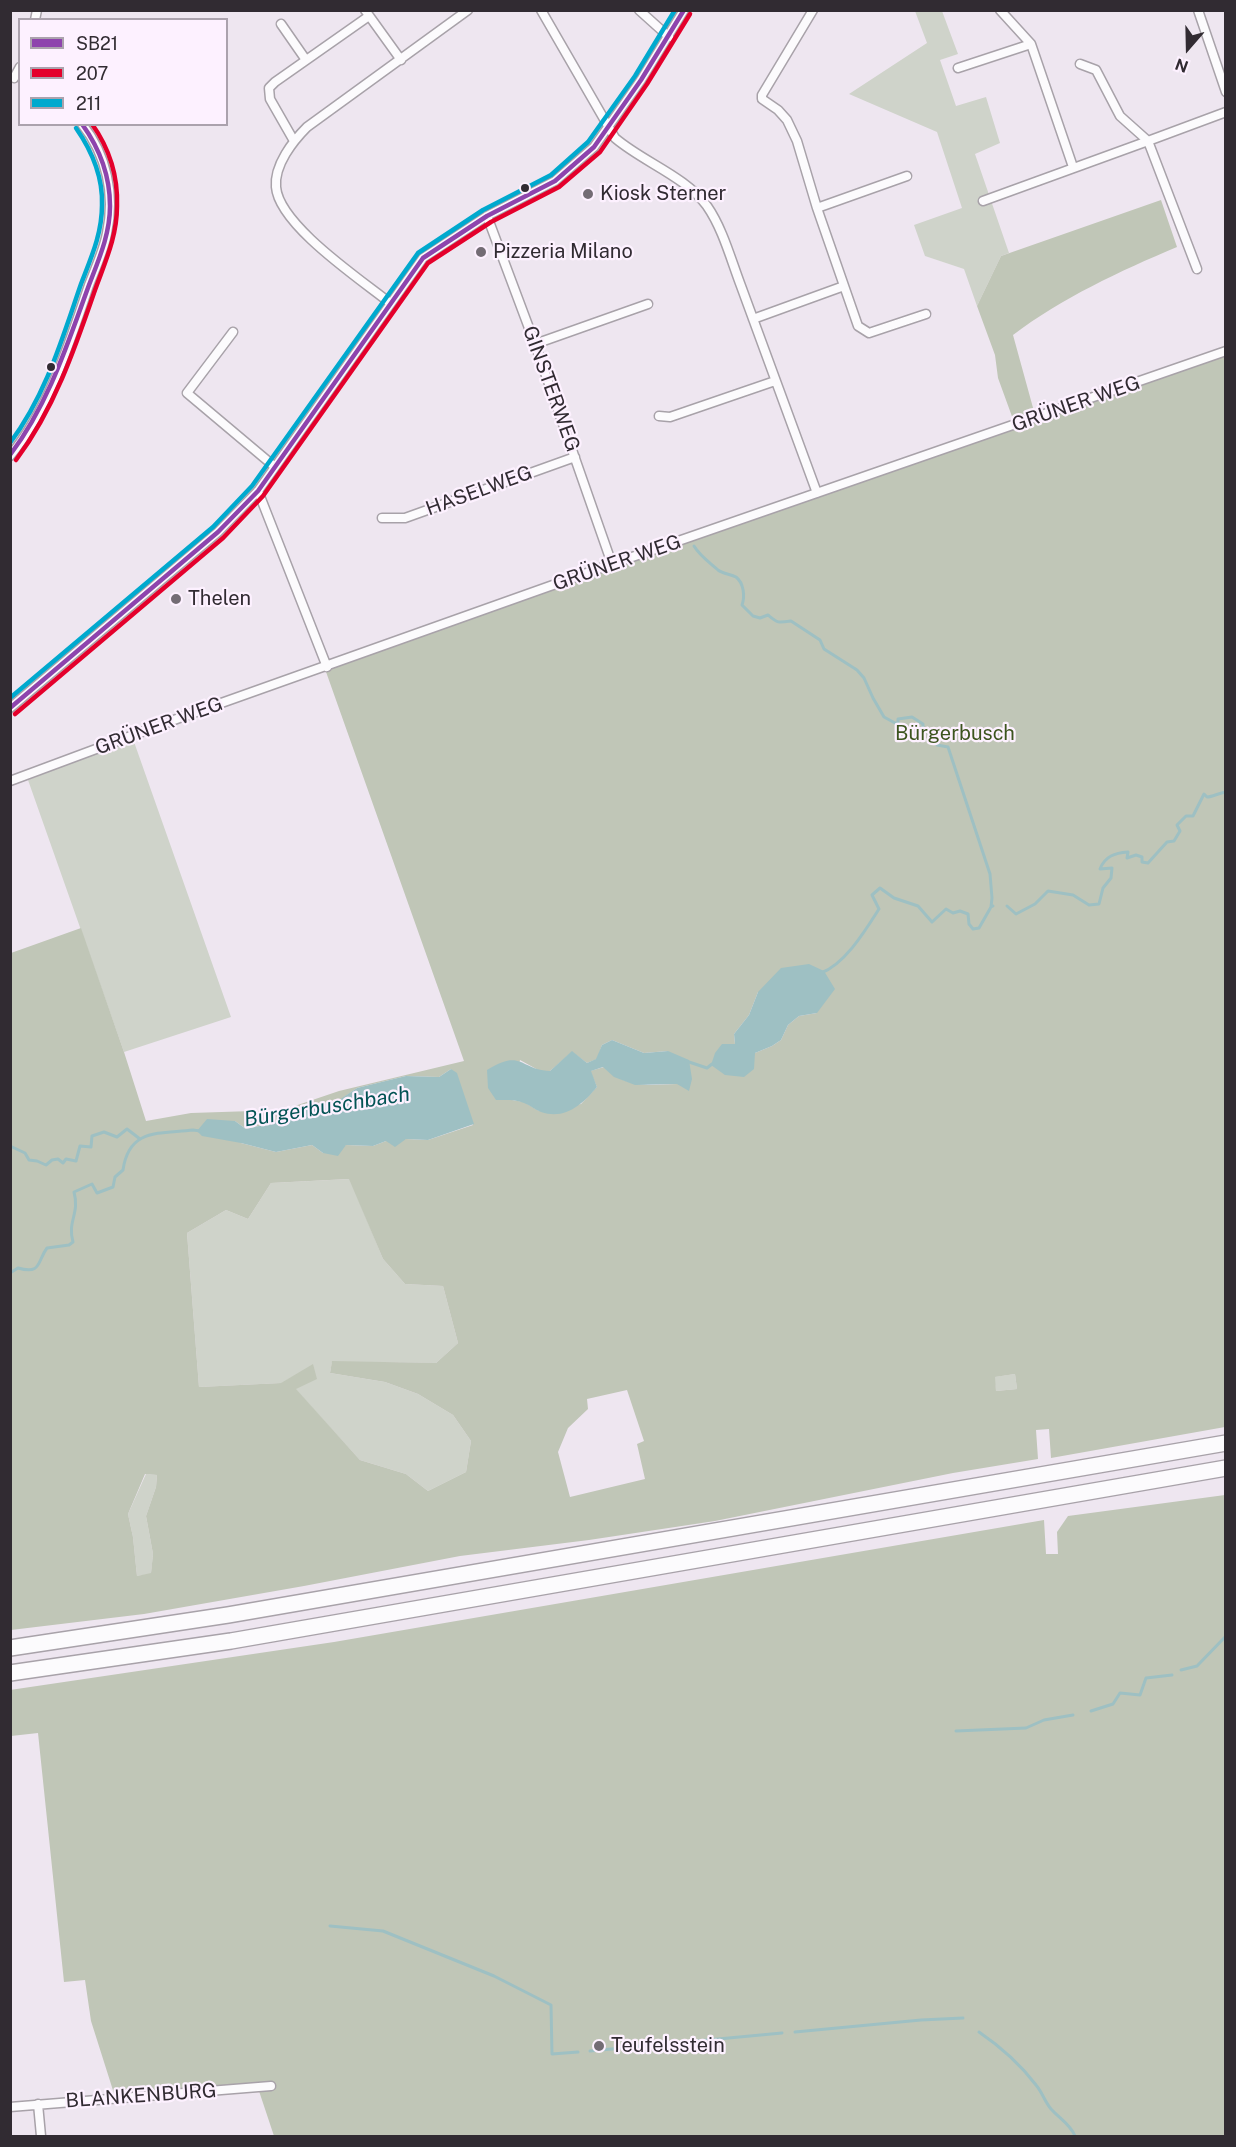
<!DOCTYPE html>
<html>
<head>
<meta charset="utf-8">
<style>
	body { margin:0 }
	#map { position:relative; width:1236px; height:2147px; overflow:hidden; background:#eee6f0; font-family:"Public Sans",sans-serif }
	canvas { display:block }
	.frame { position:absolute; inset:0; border:12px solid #312b32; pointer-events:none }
	.legend { position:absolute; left:18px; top:18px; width:210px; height:108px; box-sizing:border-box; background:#fdf1ff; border:2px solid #aba2ad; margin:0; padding:8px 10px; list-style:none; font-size:18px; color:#312b32 }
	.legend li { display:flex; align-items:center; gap:12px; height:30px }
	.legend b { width:30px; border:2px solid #aba2ad }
	.north { position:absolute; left:1158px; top:18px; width:60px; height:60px; -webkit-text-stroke:4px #fdf1ff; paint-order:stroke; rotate:200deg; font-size:16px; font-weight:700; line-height:24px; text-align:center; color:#312b32 }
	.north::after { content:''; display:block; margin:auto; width:21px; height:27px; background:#312b32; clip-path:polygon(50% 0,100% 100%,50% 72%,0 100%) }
</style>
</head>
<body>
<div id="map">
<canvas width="1236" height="2147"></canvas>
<div class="frame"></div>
<ul class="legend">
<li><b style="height:8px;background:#8e44ad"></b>SB21</li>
<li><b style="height:8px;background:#e4002b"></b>207</li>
<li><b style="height:8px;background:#00a9ce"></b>211</li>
</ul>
<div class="north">N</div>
</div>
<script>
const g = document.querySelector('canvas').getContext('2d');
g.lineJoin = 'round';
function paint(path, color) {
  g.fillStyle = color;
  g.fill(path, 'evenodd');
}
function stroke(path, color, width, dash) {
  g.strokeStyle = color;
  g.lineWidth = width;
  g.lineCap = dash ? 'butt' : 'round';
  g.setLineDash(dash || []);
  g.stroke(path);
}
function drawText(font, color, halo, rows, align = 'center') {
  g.font = font + ' "Public Sans",sans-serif';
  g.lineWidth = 4.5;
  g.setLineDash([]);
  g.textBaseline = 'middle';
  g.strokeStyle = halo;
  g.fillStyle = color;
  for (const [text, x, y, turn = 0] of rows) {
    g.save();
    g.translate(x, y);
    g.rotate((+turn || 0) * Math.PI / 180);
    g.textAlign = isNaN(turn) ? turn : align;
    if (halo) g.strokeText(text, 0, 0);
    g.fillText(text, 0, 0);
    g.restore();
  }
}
paint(new Path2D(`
	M915 11H942L958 54 940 60 956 106 986 97 1000 143 975 154 1009 253 1001 256 977 306 964 269 925 256 914 225 962 208 937 132 849 94 927 43Z
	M133 739 231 1017 124 1052 28 780Z
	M350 1179 383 1259 405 1284 443 1286 458 1343 436 1363 332 1362 330 1373 385 1382 418 1394 453 1415 471 1441 466 1472 428 1491 406 1474 360 1460 295 1389 313 1365 282 1383 199 1387 187 1233 226 1210 248 1219 271 1183Z
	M1015 1374 1017 1389 996 1391 994 1377Z
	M146 1474 157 1475 156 1487 146 1516 153 1554 151 1574 137 1576 133 1537 128 1514Z`), '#cfd3ca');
paint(new Path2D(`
	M1161 200 1177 247C1120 271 1062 298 1013 335L1035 415 1014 422 998 378 995 355 977 306 1001 256Z
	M1225 354V1427L1051 1458 1049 1429 1036 1430 1038 1459 953 1473 715 1521 589 1540 460 1556 304 1586 144 1614 11 1630V953L81 928 124 1052 146 1121 191 1113 283 1110 339 1091 464 1061 325 669ZM758 992 817 1013 799 1016 788 1025 781 1040 772 1046 755 1053 722 1044H735L734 1034 749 1015ZM612 1040 644 1053 668 1051 677 1084C647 1085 628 1089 604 1067L590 1071 597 1087 581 1104 539 1111 524 1102 512 1100 520 1060 540 1071H550L572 1052 587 1063 597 1059 602 1045ZM451 1069 473 1125 428 1140 406 1139 386 1141 373 1146 346 1145 323 1153 312 1145 276 1152 241 1143 235 1121 246 1129 293 1118 303 1110 327 1109 357 1088 406 1076 439 1077ZM349 1179 383 1259 405 1284 443 1286 458 1343 436 1363 332 1361 330 1373 385 1382 418 1394 453 1415 471 1441 466 1472 428 1491 406 1474 360 1460 296 1389 317 1379 313 1364 281 1383 199 1387 187 1233 226 1210 248 1219 271 1183ZM1015 1374 1017 1389 996 1391 995 1377ZM627 1390 644 1441 637 1444 645 1479 570 1497 558 1452 568 1428 588 1409 587 1399ZM145 1474 157 1475 156 1487 146 1516 153 1554 151 1573 137 1576 133 1537 128 1514Z
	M1225 1495V2136H274L259 2091 117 2103 91 2021 85 1980 64 1982 38 1733 11 1736 10 1690 334 1642 1044 1520 1046 1554H1058L1057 1532 1068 1516Z`), '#c0c6b7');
paint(new Path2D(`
	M809 964 824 971 835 989 817 1013 799 1016 788 1025 781 1040 772 1046 755 1053 754 1069 744 1077 725 1075 711 1065 715 1053 722 1044H735L734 1034 749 1015 758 992 781 968Z
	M612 1040 644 1053 668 1051 689 1060 692 1079 689 1091 677 1084 635 1085 614 1077 603 1067 591 1071 597 1087C582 1105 565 1120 541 1112 535 1110 530 1105 524 1103 515 1099 505 1100 496 1100L488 1088 487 1070C522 1048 520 1070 550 1071L572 1051 587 1063 596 1059 602 1045Z
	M451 1069 457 1073 474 1124 428 1140 406 1139 395 1147 386 1141 373 1146 346 1145 338 1156 323 1153 312 1145 276 1152 241 1143 202 1136 197 1131 207 1119 235 1121 246 1129 293 1118 303 1110 327 1108 357 1088 406 1076 439 1077Z`), '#9ec0c3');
stroke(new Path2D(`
	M694 546C700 556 709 562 718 570 723 574 731 574 736 577 744 583 745 597 742 605L753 616 760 618 768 615C778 623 777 623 791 621L820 640 824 649 857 670 864 678 873 698 884 717 895 723H898V719L912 717 923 724V729L934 733 937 745 948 747 990 874 992 898 991 907
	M1007 906 1016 914 1035 904 1048 891 1073 895 1089 905 1099 904 1103 888 1111 878 1112 868 1100 869C1105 856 1115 853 1128 852L1127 858 1136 855 1142 857V862L1148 863 1167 842 1174 841 1180 831 1177 825 1186 816H1193L1204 794 1207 797C1213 797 1218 793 1226 792
	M821 973C845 964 865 931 879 909L872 895 880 888 894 898 918 906 932 922 946 909 953 913 960 911 968 914 969 924 973 929 979 928 991 907 993 906
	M686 1061 707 1068 712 1064
	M10 1146 25 1153 29 1160 37 1161 46 1165 52 1160 58 1159 63 1163 66 1159 76 1161 80 1146 91 1147 92 1136 104 1132 117 1137 127 1129 140 1139
	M10 1273 18 1268C42 1275 37 1261 47 1248L69 1245 73 1242C67 1221 80 1214 74 1192L92 1184 97 1193 113 1187 115 1177 123 1170C129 1128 159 1134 193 1130L200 1131
	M1181 1670 1197 1666 1226 1636
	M1091 1711 1113 1704 1120 1693 1140 1695 1146 1678 1172 1675
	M956 1731 1026 1728 1044 1720 1073 1715
	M330 1926 383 1931 494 1976 551 2005 552 2054 578 2052
	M795 2032 921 2020 963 2018
	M979 2032C1001 2047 1020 2064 1036 2085 1042 2092 1045 2102 1051 2109 1060 2119 1070 2124 1075 2136
	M590 2051 782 2033`), '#9ec0c3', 3);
const street = new Path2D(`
	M365 10 401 60
	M541 10 615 138C643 162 685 176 707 206 723 229 731 260 741 286 767 355 791 424 817 493
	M639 10 669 37
	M813 10 762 95V99L778 110 787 120 797 141 817 208 858 326 869 333 926 314
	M1000 10 1031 44 1073 167
	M1198 10 1226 92
	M35 20 37 10
	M281 24 306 60
	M1080 64 1096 70 1120 116 1148 141 1226 112
	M958 68 1031 44
	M14 78 20 67
	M294 141 270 99 269 88 275 82 369 16
	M983 201 1148 141 1197 269
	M817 208 907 176
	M487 216 535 344 612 564
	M390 303C360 279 279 225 276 187 274 165 293 141 307 127L468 10
	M753 319 844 286
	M233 332 187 393 275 467
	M535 344 648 304
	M659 416 670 417 775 381
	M10 456C50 407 69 344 89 285 95 269 104 250 107 233 115 195 107 155 82 124
	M258 491 327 667
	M382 518H405L575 457
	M10 708 218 532 258 491 423 258 487 216 555 181 594 147 641 80 684 10
	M10 781 182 717 612 564 1226 351
	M38 2104 41 2136
	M10 2107 271 2086`);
const highway = new Path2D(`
	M10 1648 228 1615 1226 1443
	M10 1673 231 1641 1226 1468`);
stroke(street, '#a8a2a9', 11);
stroke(highway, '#a8a2a9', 18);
stroke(street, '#fcfbfd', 8);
stroke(highway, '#fcfbfd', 15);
stroke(new Path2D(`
	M10 455C49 403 67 345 89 285 99 259 110 234 110 206 110 176 100 149 82 124
	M10 708 218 532 258 491 423 258 487 216 555 181 594 147 641 80 684 10`), '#8e44ad', 4.5);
stroke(new Path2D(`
	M16 460C54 409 74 351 95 290 105 262 117 237 117 206 118 177 109 148 92 124
	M15 714 223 538 263 496 428 263 491 222 559 187 600 152 647 84 690 14`), '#e4002b', 4.5);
stroke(new Path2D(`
	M10 443C46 395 62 339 81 284 91 258 102 234 102 205 103 176 92 151 76 128
	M10 698 213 527 252 486 418 253 483 210 551 175 588 142 635 76 675 10`), '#00a9ce', 4.5);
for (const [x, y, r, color] of [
	[525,188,5,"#312b32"],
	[588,194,6,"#736c74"],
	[481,252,6,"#736c74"],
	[51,367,5,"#312b32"],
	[176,599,6,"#736c74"],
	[599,2046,6,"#736c74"]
]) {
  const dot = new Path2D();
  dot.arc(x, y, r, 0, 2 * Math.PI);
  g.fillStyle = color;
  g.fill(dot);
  stroke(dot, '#fdf1ff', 2);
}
drawText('20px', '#312b32', '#fdf1ff', [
	["Kiosk Sterner",600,194],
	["Pizzeria Milano",493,252],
	["Thelen",188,599],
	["Teufelsstein",611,2046]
], 'left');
drawText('20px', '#312b32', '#fdf1ff', [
	["GINSTERWEG",551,389,70],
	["GRÜNER WEG",1076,404,-19],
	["HASELWEG",479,491,-20],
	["GRÜNER WEG",617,563,-19],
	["GRÜNER WEG",159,726,-20],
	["BLANKENBURG",141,2096,-4]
]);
drawText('20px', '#3c541e', '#fdf1ff', [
	["Bürgerbusch",955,734]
]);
drawText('italic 21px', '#025354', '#fdf1ff', [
	["Bürgerbuschbach",327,1107,-9]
]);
</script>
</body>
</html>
